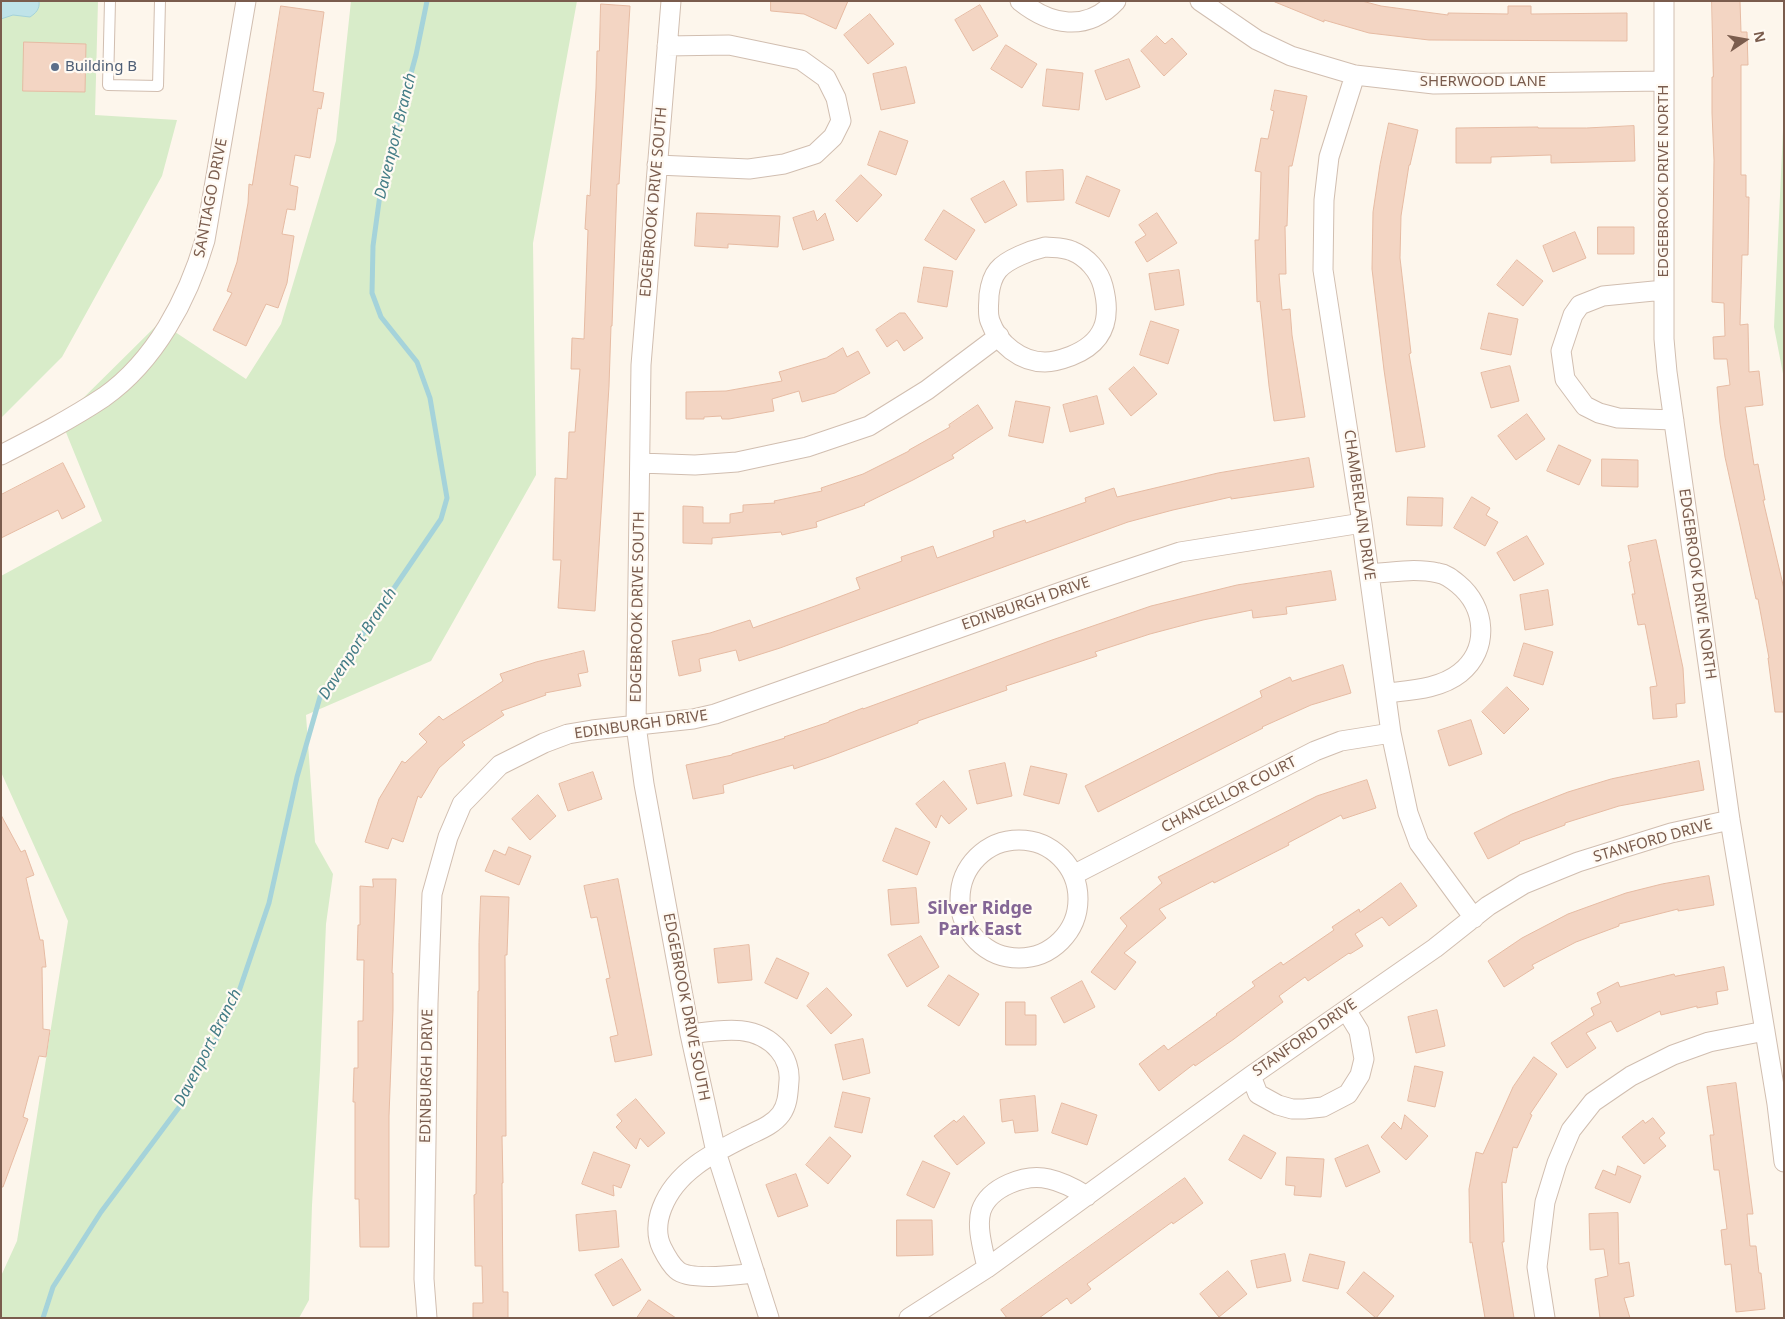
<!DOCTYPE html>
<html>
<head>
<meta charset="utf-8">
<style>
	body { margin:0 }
	#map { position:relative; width:1785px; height:1319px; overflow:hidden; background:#fdf6ec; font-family:"Noto Sans",sans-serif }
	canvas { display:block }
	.frame { position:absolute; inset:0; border:2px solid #7a5c4d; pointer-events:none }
	.north { position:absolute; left:1720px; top:15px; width:50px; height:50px; -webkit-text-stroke:4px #fffaf3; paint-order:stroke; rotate:78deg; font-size:14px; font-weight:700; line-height:20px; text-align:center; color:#7a5c4d }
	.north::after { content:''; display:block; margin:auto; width:18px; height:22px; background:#7a5c4d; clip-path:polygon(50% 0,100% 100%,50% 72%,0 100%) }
</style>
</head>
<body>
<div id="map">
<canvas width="1785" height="1319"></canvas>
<div class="frame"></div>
<div class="north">N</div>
</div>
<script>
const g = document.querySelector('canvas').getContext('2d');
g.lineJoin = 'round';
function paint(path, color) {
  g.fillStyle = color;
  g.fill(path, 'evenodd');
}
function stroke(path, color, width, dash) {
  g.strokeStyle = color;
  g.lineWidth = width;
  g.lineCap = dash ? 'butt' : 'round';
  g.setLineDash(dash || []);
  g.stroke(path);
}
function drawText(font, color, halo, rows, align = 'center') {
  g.font = font + ' "Noto Sans",sans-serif';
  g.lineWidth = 4.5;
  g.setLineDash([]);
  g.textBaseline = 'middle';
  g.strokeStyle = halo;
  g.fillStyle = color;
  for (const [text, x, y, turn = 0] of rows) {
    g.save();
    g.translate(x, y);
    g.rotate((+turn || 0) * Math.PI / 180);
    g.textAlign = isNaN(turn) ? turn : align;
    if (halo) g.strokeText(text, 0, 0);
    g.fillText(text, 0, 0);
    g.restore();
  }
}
paint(new Path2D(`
	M1 1H98L95 115 177 120 162 176 62 357 2 417Z
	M351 1H577L533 243 536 475 431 661 306 715 315 842 333 874 326 924 320 1070 312 1205 309 1300 299 1318H1V1276L17 1241 68 921 1 772V576L102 521 61 420 160 322 246 379 281 324 336 141Z
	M1784 108V379L1774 327Z`), '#d8ecc9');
const water = new Path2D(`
	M1 1H39C40 9 36 13 30 17L13 15 1 19Z`);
paint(water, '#bfe3e8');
stroke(water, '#a5d3da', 1);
stroke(new Path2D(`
	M43 1318 53 1287 101 1212 183 1102 234 1006 269 903 297 777 320 697 441 519 447 498 430 398 417 362 381 317 372 293 373 246 382 180 416 55 427 1`), '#a5d3da', 5);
const building = new Path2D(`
	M771 1H848L836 29 804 14 771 11Z
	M1362 1 1381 6 1448 15V13L1508 14V6H1531V14L1627 13V41L1429 40 1369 33 1324 20V22L1275 2Z
	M1712 1H1740L1741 32H1747L1748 65H1741V175H1746V197H1749L1748 255H1742L1740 325 1748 324 1749 372 1759 371 1763 405 1745 407 1754 465 1758 464 1765 500H1763L1784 589V712H1775L1768 658H1769L1758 599H1756L1725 457 1720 423 1717 387 1730 385 1727 359H1714L1713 337 1725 336 1724 303 1712 302 1714 160 1712 113V77H1713Z
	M601 4 630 6 619 184H617L612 326H611L609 386 595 611 558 608 561 560H553L555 478 567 479 569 432H575L580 369H571L572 338 584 339 588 230 585 229 587 195 590 196 596 88 597 51H599Z
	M980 5 998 36 973 51 955 20Z
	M281 6 324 12 313 91 324 93 321 109 318 108 310 158 295 155 290 185 298 187 295 210 287 209 282 234 294 236 287 283 278 308 266 304 246 346 213 330 232 293 227 291 237 262 248 203 249 184 252 185Z
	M870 14 894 44 868 64 844 35Z
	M1157 36 1165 44 1172 38 1187 54 1164 76 1141 51Z
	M24 42 86 44 85 92 23 91Z
	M1006 45 1037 64 1022 88 991 69Z
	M1129 59 1140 87 1106 100 1095 71Z
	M906 67 915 103 881 110 873 74Z
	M1047 69 1083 73 1079 110 1043 106Z
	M1275 90 1307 96 1292 166H1289L1287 226H1285L1286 274H1279L1282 310 1290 309 1292 335 1305 417 1274 421 1269 386 1260 301 1257 302 1255 240H1259L1261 172 1255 171 1261 138 1268 139 1274 111 1271 110Z
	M1389 123 1418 130 1410 165H1409L1401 216 1400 258 1411 353 1409 354 1425 447 1396 452 1384 370 1372 269 1373 212 1380 165Z
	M1634 126 1635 161 1551 163V155L1491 157V163H1456V128L1538 127V128H1586Z
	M880 131 908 141 896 175 868 165Z
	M1063 170 1064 200 1027 202 1026 172Z
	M861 175 882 195 857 222 836 201Z
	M1087 176 1120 190 1109 217 1076 203Z
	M1004 181 1017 205 985 223 971 199Z
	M944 210 975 230 956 260 925 240Z
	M814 211 817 221 825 213 834 240 803 250 793 218Z
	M697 213 780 216 778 247 728 244V248L695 246Z
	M1157 213 1177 243 1147 262 1135 242 1146 235 1139 225Z
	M1598 227H1634V254H1598Z
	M1575 232 1586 258 1553 272 1543 246Z
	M1517 260 1543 281 1523 306 1497 285Z
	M924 267 953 271 947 307 918 302Z
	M1179 270 1184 305 1155 310 1149 274Z
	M900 313H905L923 338 904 351 897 340 887 347 876 330Z
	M1489 313 1518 319 1511 355 1481 349Z
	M1151 321 1179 330 1168 364 1140 355Z
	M843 348 847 357 858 351 870 373 835 393 802 402 799 391 772 399 774 411 729 419H722L721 416 704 417V419H686V392L726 391 782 381 779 372 826 358Z
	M1510 366 1519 401 1491 408 1481 373Z
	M1134 367 1157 394 1131 416 1109 389Z
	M1097 396 1104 424 1070 432 1063 405Z
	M1016 401 1050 407 1043 443 1009 436Z
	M978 405 993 428 952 455 954 458 913 480 864 504 865 505 816 522 817 527 782 535 781 532 712 538V544L683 543V506L703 507V523H730V514L743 512V505L775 503 774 501 822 491 821 488 863 474 909 451V450L950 427 949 425Z
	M1527 414 1545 439 1516 460 1498 436Z
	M1559 445 1591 460 1579 485 1547 471Z
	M1309 458 1314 487 1231 499V497L1173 510 1128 522 780 648 739 661 736 650 699 659 701 671 679 676 672 641 710 633 750 620 753 628 815 606 860 589 856 578 902 561 901 557 933 546 937 558 994 537 993 531 1025 520 1026 523 1086 502 1085 498 1114 488 1117 497 1218 473Z
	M1602 459 1638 460V487L1602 486Z
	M63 463 85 507 62 519 58 510 1 538V495Z
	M1408 497 1443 498 1442 526 1407 525Z
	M1472 497 1490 508 1486 515 1498 522 1485 546 1454 528Z
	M1527 536 1544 564 1514 581 1497 553Z
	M1656 540 1683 668 1685 703 1676 704 1677 717 1653 719 1650 687 1657 686 1645 624 1638 625 1632 594H1635L1629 562 1631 561 1628 546Z
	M1331 571 1336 600 1286 607 1287 614 1253 618 1252 610 1203 620 1150 634 1095 652 1097 656 1006 686 1007 690 918 721V723L829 757 794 769 793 765 723 785 724 793 693 799 686 765 732 755V754L785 738 784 737 829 722V721L863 708V709L1052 640 1151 606 1237 585Z
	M1548 590 1553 625 1525 630 1520 595Z
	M1524 643 1553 652 1543 685 1514 676Z
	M584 651 588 672 578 674 581 686 545 693 546 695 501 711 504 715 462 742 465 745 439 768 421 798 418 796 403 842 392 838 388 849 365 842 379 799 402 761 405 763 427 742 419 734 439 716 443 720 503 681 500 674 536 662Z
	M1343 665 1351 693 1311 705 1262 727 1263 728 1098 812 1085 786 1262 697 1260 691 1290 677 1292 681Z
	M1507 687 1529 709 1504 734 1482 712Z
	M1471 720 1482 754 1449 766 1438 731Z
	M1699 761 1704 790 1619 806 1565 823V825L1519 842 1520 843 1488 859 1474 833 1512 814 1568 792 1611 779Z
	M1005 763 1012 796 977 804 969 771Z
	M1031 766 1067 774 1059 804 1024 795Z
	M593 772 602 799 568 811 559 784Z
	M1367 780 1376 808 1343 819 1341 815 1288 843 1289 845 1214 883 1213 881 1159 909 1166 918 1124 953 1136 962 1115 990 1091 972 1127 926 1120 918 1162 883 1158 877 1317 796Z
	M944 781 967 809 949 824 941 815 936 828 916 804Z
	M538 795 556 816 530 840 512 819Z
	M1 815 21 852 25 850 34 875 26 878 40 940H43L46 967H42L43 1029 50 1030 46 1057 39 1056 23 1117 28 1119 3 1187H1Z
	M896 828 930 842 917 875 883 861Z
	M509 847 531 856 519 885 485 871 494 850 505 855Z
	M1709 876 1714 905 1678 911V909L1619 924V926L1576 942 1532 965 1534 968 1504 987 1488 961 1522 938 1568 914 1626 893 1662 884Z
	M373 879H396L392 973H393V1010L389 1116V1247H360L359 1199H355V1102H353L354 1068H358V1021H363L364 960H357L358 925H360V886L373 887Z
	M618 879 652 1055 615 1062 610 1037 618 1035 606 979 610 978 597 917 591 918 584 886Z
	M1401 883 1417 906 1389 926 1382 917 1355 934 1363 946 1350 954 1349 953 1308 981 1305 977 1279 996 1283 1002 1234 1039 1195 1066 1194 1064 1159 1091 1139 1064 1164 1045 1168 1050 1217 1015 1216 1014 1255 986 1252 982 1281 962 1283 965 1334 930 1332 927 1359 909 1360 912Z
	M916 888 919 923 891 925 888 890Z
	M481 896 509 897 507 955H505L506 1136H502L503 1183H502L503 1292H508V1318H473V1303H483L482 1266H475L474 1195 476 1194 478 991H479V943Z
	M921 936 939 967 907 987 888 955Z
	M749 945 752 980 718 983 714 949Z
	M777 958 809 973 797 999 765 983Z
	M1724 967 1728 990 1716 992 1718 1004 1697 1008V1006L1661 1015 1660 1011 1617 1032 1611 1021 1586 1033 1596 1048 1567 1068 1551 1043 1594 1015 1591 1008 1601 1003 1597 993 1618 982 1620 987 1674 974 1675 976Z
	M949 975 979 994 959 1026 928 1006Z
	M1082 981 1095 1007 1064 1023 1051 998Z
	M827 988 852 1015 831 1034 807 1006Z
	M1006 1002H1025V1015H1036V1045H1006Z
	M1437 1010 1445 1046 1416 1053 1408 1017Z
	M863 1039 870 1073 843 1080 835 1045Z
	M1534 1057 1557 1074 1530 1114 1532 1115 1517 1148 1513 1147 1506 1183 1502 1182 1504 1242H1502L1514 1318H1485L1472 1242 1470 1243 1469 1189 1476 1152 1483 1154 1513 1087Z
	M1415 1066 1443 1072 1435 1107 1408 1101Z
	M1736 1083 1753 1214H1747L1750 1246H1756L1759 1273H1761L1765 1309 1736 1312 1731 1264 1725 1265 1721 1230 1727 1229 1719 1170H1714L1710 1135H1714L1707 1087Z
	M843 1092 870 1098 862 1133 835 1127Z
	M1035 1096 1038 1131 1015 1133 1013 1120 1002 1122 1000 1100Z
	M636 1099 665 1133 648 1147 640 1138 636 1149 616 1127 622 1121 617 1115Z
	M1062 1103 1097 1115 1087 1145 1052 1133Z
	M1405 1115 1428 1136 1406 1160 1381 1137 1394 1122 1401 1129Z
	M964 1116 985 1143 957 1165 934 1136 954 1120 956 1122Z
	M1653 1118 1665 1133 1659 1138 1666 1146 1644 1164 1622 1137 1643 1120 1645 1123Z
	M1244 1135 1276 1153 1261 1179 1229 1160Z
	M830 1137 851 1156 828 1184 806 1165Z
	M1368 1145 1380 1172 1346 1187 1335 1159Z
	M594 1152 630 1165 621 1188 613 1185 614 1196 582 1184Z
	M1287 1157 1324 1159 1321 1197 1294 1195 1295 1186 1286 1185Z
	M923 1161 950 1173 934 1208 907 1195Z
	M1618 1166 1641 1176 1630 1203 1595 1188 1603 1170 1615 1175Z
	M796 1174 808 1206 778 1217 766 1185Z
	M1185 1178 1203 1203 1173 1224 1172 1222 1087 1284 1091 1289 1071 1304 1067 1298 1039 1318H1007L1001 1310Z
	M616 1211 619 1247 579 1251 576 1215Z
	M1618 1213 1619 1264 1629 1262 1634 1296 1624 1298 1630 1318H1600L1595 1279 1608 1276 1604 1249 1590 1250 1589 1214Z
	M897 1220H932L933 1255 897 1256Z
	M1285 1254 1291 1281 1257 1288 1251 1261Z
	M1310 1254 1345 1262 1338 1289 1303 1281Z
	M622 1259 641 1290 613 1306 595 1275Z
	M1228 1271 1247 1294 1219 1317 1200 1294Z
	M1364 1272 1394 1296 1376 1318 1347 1293Z
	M649 1300 676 1318H637Z`);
paint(building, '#f3d5c3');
stroke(building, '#e6bba3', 1);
const service = new Path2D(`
	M110 1 108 85 158 86 160 1`);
const minor = new Path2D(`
	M671 1 641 365 636 725 644 784 690 1034 716 1152 769 1318
	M1020 1C1050 25 1086 33 1116 1
	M1200 1 1257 40 1291 56 1355 75 1434 84 1664 81
	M1664 1V339L1667 372 1730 820 1777 1104 1784 1162
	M1355 75 1329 157 1324 200 1323 270 1362 523 1391 733 1408 813 1419 843 1474 918
	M657 165 749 169 784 164 815 154 833 137 841 121 836 98 826 78 801 60 729 45 667 46
	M1045 247C1054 248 1063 247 1072 251 1087 257 1099 271 1103 286 1112 320 1104 343 1071 356 1063 359 1053 362 1045 362 1021 362 998 344 990 321 987 313 989 304 989 295 990 287 993 276 998 270 1007 259 1032 250 1045 247Z
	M1664 290 1603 296 1580 305 1573 315 1561 351 1565 379 1585 406 1599 413 1618 418 1674 420
	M1 455C36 437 71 419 104 397 155 361 188 299 205 240L246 1
	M640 463 695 465 737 462 807 447 869 426 927 390 999 336
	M1369 574C1391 572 1416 568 1438 573 1446 574 1452 579 1458 584 1486 607 1490 649 1460 673 1440 689 1411 690 1387 693
	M960 899a59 59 0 1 1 118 0a59 59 0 1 1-118 0Z
	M1073 875 1315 751 1341 741 1391 733
	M690 1034C721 1030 756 1023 779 1050 786 1058 790 1070 789 1081 788 1093 788 1104 781 1114 773 1125 759 1130 747 1136 713 1153 676 1171 662 1208 657 1221 656 1236 662 1248 666 1256 670 1264 677 1270 689 1281 738 1275 755 1273
	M1251 1076 1258 1094 1278 1105 1292 1109H1304L1323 1107 1348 1094 1360 1075 1364 1059 1359 1031 1346 1010
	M987 1268C984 1252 976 1228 981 1211 989 1187 1026 1173 1049 1179 1063 1182 1074 1188 1087 1196
	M427 1318 424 1279 428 1003 432 894 448 837 462 804 500 765 544 743 568 734 592 730 693 719 715 714 1081 585 1180 552 1362 523
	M909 1318 987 1268 1251 1076 1435 948 1488 906 1524 884 1578 862 1671 833 1730 820
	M1545 1318 1537 1267 1545 1202 1557 1163 1571 1130 1593 1102 1631 1076 1673 1055 1709 1042 1765 1031`);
stroke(service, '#d1beb0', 12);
stroke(minor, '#d1beb0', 21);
stroke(service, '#fff', 10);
stroke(minor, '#fff', 19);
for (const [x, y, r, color] of [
	[55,67,5,"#5c6f8a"]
]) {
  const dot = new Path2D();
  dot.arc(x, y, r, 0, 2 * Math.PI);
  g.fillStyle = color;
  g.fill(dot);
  stroke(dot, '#fffaf3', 2);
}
drawText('15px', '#4e5e75', '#fffaf3', [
	["Building B",65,67]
], 'left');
drawText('15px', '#7a5c4d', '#fffaf3', [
	["SHERWOOD LANE",1483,82],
	["EDGEBROOK DRIVE NORTH",1664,181,-90],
	["SANTIAGO DRIVE",211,198,-79],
	["EDGEBROOK DRIVE SOUTH",654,202,-85],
	["CHAMBERLAIN DRIVE",1359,505,82],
	["EDGEBROOK DRIVE NORTH",1697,584,82],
	["EDINBURGH DRIVE",1026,604,-19],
	["EDGEBROOK DRIVE SOUTH",638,607,-89],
	["EDINBURGH DRIVE",641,725,-8],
	["CHANCELLOR COURT",1229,795,-27],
	["STANFORD DRIVE",1653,841,-16],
	["EDGEBROOK DRIVE SOUTH",686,1007,79],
	["STANFORD DRIVE",1305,1038,-35],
	["EDINBURGH DRIVE",427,1076,-89]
]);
drawText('italic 16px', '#437c86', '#fffaf3', [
	["Davenport Branch",396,136,-76],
	["Davenport Branch",358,644,-57],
	["Davenport Branch",208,1048,-63]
]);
drawText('bold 18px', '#846695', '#fffaf3', [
	["Silver Ridge",980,909],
	["Park East",980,930]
]);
</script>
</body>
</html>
